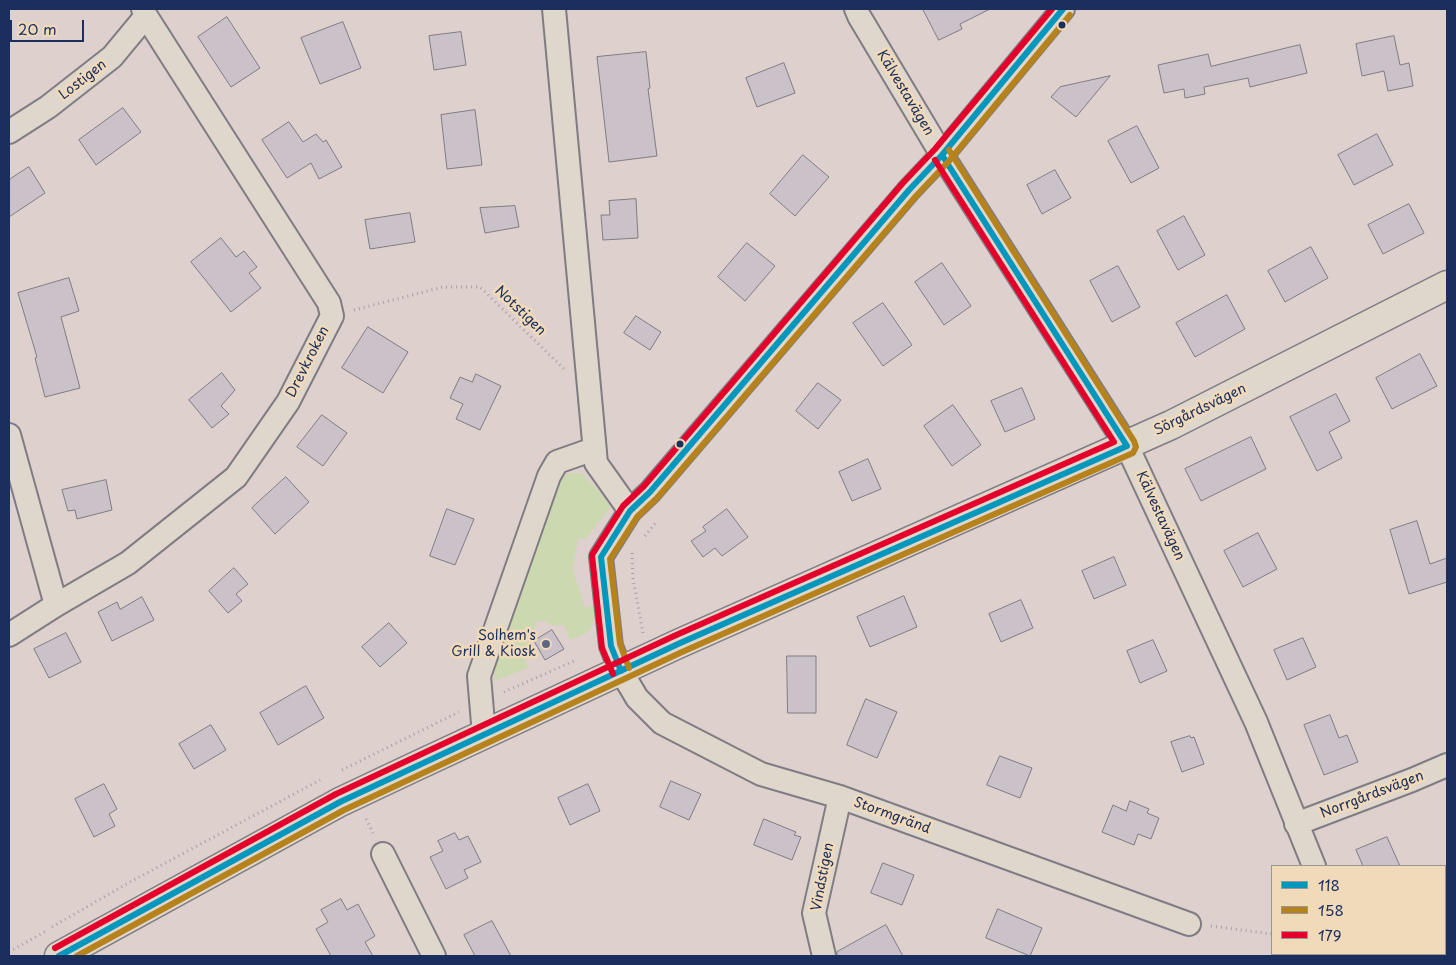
<!DOCTYPE html>
<html>
<head>
<meta charset="utf-8">
<style>
	body { margin:0 }
	#map { position:relative; width:1456px; height:965px; overflow:hidden; background:#ded0cc; font-family:"Playpen Sans",sans-serif }
	canvas { display:block }
	.frame { position:absolute; inset:0; border:10px solid #1b2f5e; pointer-events:none }
	.legend { position:absolute; left:1271px; top:865px; width:175px; height:90px; box-sizing:border-box; background:#f1daba; border:1px solid #9b9695; margin:0; padding:6px 9px; list-style:none; font-size:15px; color:#1b2f5e }
	.legend li { display:flex; align-items:center; gap:10px; height:25px }
	.legend b { width:25px; border:1px solid #9b9695 }
	.scale { position:absolute; left:10px; top:20px; width:74px; height:22px; box-sizing:border-box; border:2px solid #1b2f5e; border-top:0; padding-left:6px; font-size:15px; line-height:18px; white-space:nowrap; color:#1b2f5e; -webkit-text-stroke:4px #f1daba; paint-order:stroke }
</style>
</head>
<body>
<div id="map">
<canvas width="1456" height="965"></canvas>
<div class="frame"></div>
<ul class="legend">
<li><b style="height:6px;background:#0497bd"></b>118</li>
<li><b style="height:6px;background:#b5821c"></b>158</li>
<li><b style="height:6px;background:#e4002b"></b>179</li>
</ul>
<div class="scale">20 m</div>
</div>
<script>
const g = document.querySelector('canvas').getContext('2d');
g.lineJoin = 'round';
function paint(path, color) {
  g.fillStyle = color;
  g.fill(path, 'evenodd');
}
function stroke(path, color, width, dash) {
  g.strokeStyle = color;
  g.lineWidth = width;
  g.lineCap = dash ? 'butt' : 'round';
  g.setLineDash(dash || []);
  g.stroke(path);
}
function drawText(font, color, halo, rows, align = 'center') {
  g.font = font + ' "Playpen Sans",sans-serif';
  g.lineWidth = 5;
  g.setLineDash([]);
  g.textBaseline = 'middle';
  g.strokeStyle = halo;
  g.fillStyle = color;
  for (const [text, x, y, turn = 0] of rows) {
    g.save();
    g.translate(x, y);
    g.rotate((+turn || 0) * Math.PI / 180);
    g.textAlign = isNaN(turn) ? turn : align;
    if (halo) g.strokeText(text, 0, 0);
    g.fillText(text, 0, 0);
    g.restore();
  }
}
paint(new Path2D(`
	M570 473H582L606 499 610 508 585 539 578 538 573 570 585 608 593 605 596 617 588 632 570 640 564 625 556 626 540 620 535 623 533 642 524 656 528 668 494 681 495 668 557 481Z`), '#ccd8b0');
const building = new Path2D(`
	M923 9H990L960 24 962 29 939 40Z
	M227 17 260 68 231 87 198 37Z
	M343 22 361 68 320 84 301 38Z
	M461 32 466 65 434 70 429 36Z
	M1394 36 1400 65 1409 63 1413 86 1388 91 1384 71 1362 76 1356 44Z
	M1300 45 1307 73 1250 87 1248 78 1204 87 1205 94 1185 98 1184 89 1164 93 1158 65 1208 54 1211 66Z
	M646 52 650 88 648 89 657 156 609 162 597 57Z
	M784 63 795 93 757 107 746 78Z
	M1110 76 1076 117 1051 97 1060 87Z
	M123 108 141 132 96 165 79 140Z
	M475 110 482 165 447 169 441 115Z
	M289 122 303 142 316 134 323 142 326 140 342 167 319 179 311 163 287 178 262 140Z
	M1137 126 1159 168 1131 183 1108 141Z
	M1377 134 1393 165 1354 185 1338 155Z
	M803 155 829 177 795 216 770 194Z
	M29 167 45 193 9 217V180Z
	M1055 170 1071 198 1042 214 1027 185Z
	M636 199 638 238 603 240 601 215H610L609 201Z
	M1409 204 1424 233 1383 254 1368 225Z
	M515 206 519 227 485 233 480 208Z
	M410 213 415 242 370 249 365 220Z
	M1184 216 1205 255 1178 270 1157 231Z
	M221 238 236 257 244 251 257 267 249 273 261 288 231 312 191 262Z
	M747 243 775 266 745 301 718 277Z
	M1311 247 1328 278 1285 302 1268 271Z
	M942 263 971 306 944 325 915 282Z
	M1118 266 1140 307 1112 322 1090 281Z
	M69 278 79 311 61 317 80 388 45 397 35 358 37 357 18 293Z
	M1227 295 1245 329 1195 357 1176 323Z
	M883 303 912 345 883 366 853 323Z
	M636 316 661 332 650 350 624 333Z
	M368 327 408 352 383 393 342 368Z
	M1420 354 1437 386 1392 409 1376 378Z
	M222 373 235 390 221 406 229 414 212 428 189 400Z
	M476 374 501 386 480 430 456 419 463 404 450 398 460 377 472 382Z
	M818 383 841 400 818 429 796 411Z
	M1022 388 1035 419 1005 432 991 401Z
	M1336 394 1350 421 1329 432 1342 458 1317 471 1290 417Z
	M953 405 981 445 952 466 924 426Z
	M322 415 347 433 323 466 297 447Z
	M1251 437 1266 469 1201 501 1185 469Z
	M868 459 881 489 852 501 839 472Z
	M286 477 309 502 275 534 252 508Z
	M106 480 112 510 77 519 75 510 68 511 62 490Z
	M447 509 474 519 455 565 430 556Z
	M727 509 748 537 722 556 715 548 703 557 691 541 706 531 703 527Z
	M1417 521 1430 564 1447 558V582L1409 594 1390 530Z
	M1258 533 1277 569 1243 587 1224 551Z
	M1114 557 1126 585 1094 599 1082 571Z
	M234 568 248 584 236 594 242 601 228 613 209 591Z
	M904 596 917 627 870 647 857 617Z
	M142 597 154 620 112 641 98 612 117 602 120 609Z
	M1021 600 1033 628 1001 642 989 614Z
	M389 623 407 643 380 667 362 647Z
	M552 630 564 649 545 660 534 641Z
	M66 633 81 662 49 678 34 649Z
	M1303 638 1316 667 1287 680 1274 650Z
	M1153 640 1167 671 1140 683 1127 651Z
	M787 656H816V713H788Z
	M306 686 324 718 278 745 260 713Z
	M866 699 897 712 877 758 847 745Z
	M1330 715 1339 738 1347 735 1358 762 1324 775 1304 725Z
	M211 725 226 750 194 769 179 744Z
	M1190 736 1191 738 1194 737 1204 764 1182 772 1171 742Z
	M1000 756 1032 768 1020 798 987 785Z
	M671 781 701 794 689 820 660 807Z
	M104 784 117 809 109 814 115 826 94 837 75 799Z
	M588 784 600 811 570 825 558 798Z
	M1130 801 1149 809 1147 813 1159 818 1151 839 1138 834 1134 845 1102 832 1113 805 1126 811Z
	M764 819 796 832 794 835 801 837 792 860 754 845Z
	M455 833 459 840 468 836 481 862 464 870 468 878 446 889 430 857 443 851 438 841Z
	M1387 837 1400 866H1363L1356 850Z
	M883 863 914 875 902 905 871 893Z
	M341 899 347 910 358 904 375 936 365 942 373 956H331L316 929 328 922 321 910Z
	M998 909 1042 928 1030 956 986 938Z
	M492 921 511 956H475L464 935Z
	M886 925 903 956H837V952Z`);
paint(building, '#cbc1c9');
stroke(building, '#7f7c83', 1);
const street = new Path2D(`
	M554 9 596 463 630 511
	M856 9 859 16 942 155 1127 446 1256 722 1314 866
	M1063 9 942 155 909 190 650 492 630 511 601 557 611 646 621 671 637 698 662 723 761 774 840 797 1189 924
	M9 132 48 107 112 57 146 16
	M9 435 56 605
	M9 635 56 605 128 563 236 477 288 402 332 316 329 303 146 16 143 9
	M484 735 479 676 549 476 557 462 594 449
	M1296 824 1412 780 1447 765
	M383 854 434 956
	M1351 954 1352 956
	M824 956 814 913 840 797`);
const secondary = new Path2D(`
	M59 956 340 802 412 768 678 644 1171 425 1447 285`);
stroke(street, '#7f7c83', 26);
stroke(secondary, '#7f7c83', 31);
stroke(new Path2D(`
	M354 310 443 287H480L564 369
	M645 536 657 521
	M632 553 633 578 643 633
	M504 692 574 661
	M342 770 459 712
	M366 819 373 833
	M1211 926 1272 934
	M52 927 130 882 320 780
	M9 952 46 931`), '#a3a09f', 3, [1, 4]);
stroke(street, '#dfd6cc', 22);
stroke(secondary, '#dfd6cc', 28);
stroke(new Path2D(`
	M621 671 611 646 601 557 630 511 650 492 909 190 942 155 1063 9
	M59 956 340 802 678 644 1127 446 942 155`), '#0497bd', 6);
stroke(new Path2D(`
	M629 668 620 644 610 559 637 517 657 498 916 196 949 161 1070 15
	M77 956 344 810 682 652 1133 453 1136 447 1134 441 949 150`), '#b5821c', 6);
stroke(new Path2D(`
	M613 674 602 648 592 555 623 506 644 486 902 184 935 149 1052 9
	M55 948 336 794 674 636 1114 442 935 160`), '#e4002b', 6);
for (const [x, y, r, color] of [
	[1062,25,4.5,"#1b2f5e"],
	[680,444,4.5,"#1b2f5e"],
	[546,644,5,"#5f6784"]
]) {
  const dot = new Path2D();
  dot.arc(x, y, r, 0, 2 * Math.PI);
  g.fillStyle = color;
  g.fill(dot);
  stroke(dot, '#f1daba', 2);
}
drawText('14px', '#1b2f5e', '#f1daba', [
	["Lostigen",83,80,-38],
	["Kälvestavägen",905,93,59],
	["Notstigen",520,311,44],
	["Drevkroken",308,362,-63],
	["Sörgårdsvägen",1200,410,-26],
	["Kälvestavägen",1160,516,65],
	["Norrgårdsvägen",1372,795,-21],
	["Stormgränd",892,816,20],
	["Vindstigen",823,877,-79]
]);
drawText('14px', '#1b2f5e', '#f1daba', [
	["Solhem's",536,636],
	["Grill & Kiosk",536,652]
], 'right');
</script>
</body>
</html>
